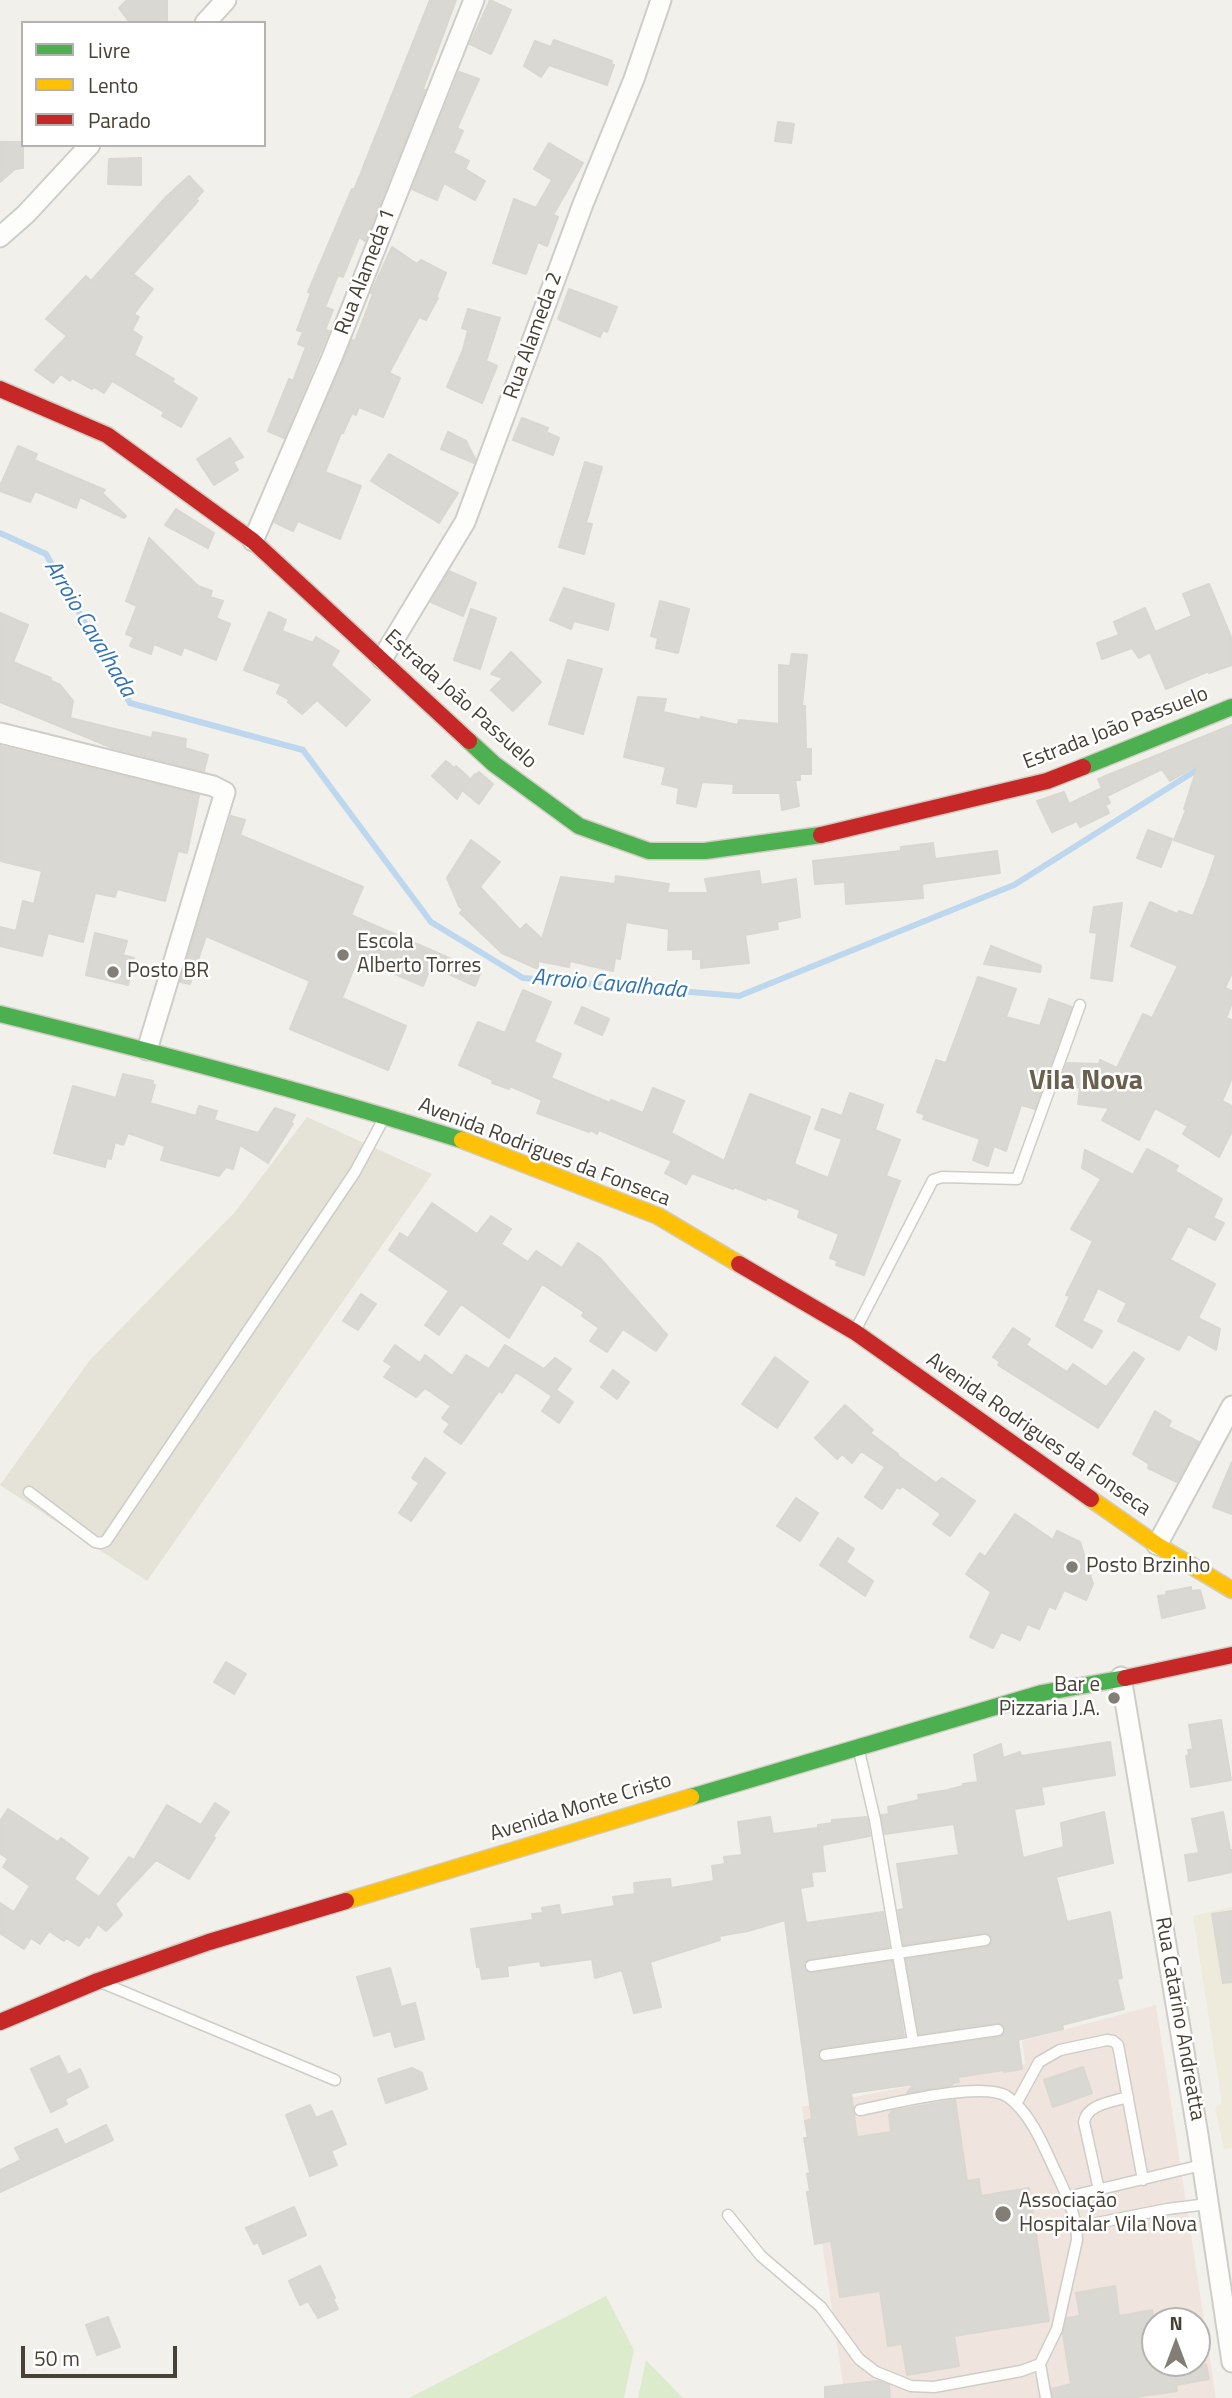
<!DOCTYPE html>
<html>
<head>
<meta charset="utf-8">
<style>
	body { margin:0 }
	#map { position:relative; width:1232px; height:2398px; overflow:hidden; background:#f1f0eb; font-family:"Titillium Web",sans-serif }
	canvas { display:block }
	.legend { position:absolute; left:21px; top:21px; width:245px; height:126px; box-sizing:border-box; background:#fff; border:2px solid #b5b3af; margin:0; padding:9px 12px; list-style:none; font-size:21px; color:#474136 }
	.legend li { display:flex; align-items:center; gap:14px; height:35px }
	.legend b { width:35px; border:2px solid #b5b3af }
	.north { position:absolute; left:1141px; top:2307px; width:70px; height:70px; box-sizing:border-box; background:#fff; border:2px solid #b5b3af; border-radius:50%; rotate:0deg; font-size:19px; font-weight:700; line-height:28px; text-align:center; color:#474136 }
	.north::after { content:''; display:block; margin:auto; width:24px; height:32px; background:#827e75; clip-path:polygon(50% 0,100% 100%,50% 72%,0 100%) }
	.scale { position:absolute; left:21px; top:2346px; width:156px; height:32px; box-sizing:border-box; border:4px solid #474136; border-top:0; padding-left:9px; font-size:21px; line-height:24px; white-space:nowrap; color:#474136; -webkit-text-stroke:5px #fff; paint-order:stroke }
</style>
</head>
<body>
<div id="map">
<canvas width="1232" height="2398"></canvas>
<ul class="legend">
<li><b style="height:9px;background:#4caf50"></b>Livre</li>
<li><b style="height:9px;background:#ffc107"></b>Lento</li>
<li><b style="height:9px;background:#c62828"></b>Parado</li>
</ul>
<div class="north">N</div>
<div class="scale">50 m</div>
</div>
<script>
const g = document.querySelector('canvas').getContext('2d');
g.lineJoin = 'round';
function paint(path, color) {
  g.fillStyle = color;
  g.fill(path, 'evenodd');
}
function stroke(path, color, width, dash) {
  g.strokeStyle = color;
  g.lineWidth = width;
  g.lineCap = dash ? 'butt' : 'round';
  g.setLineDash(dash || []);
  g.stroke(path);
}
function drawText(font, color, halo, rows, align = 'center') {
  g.font = font + ' "Titillium Web",sans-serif';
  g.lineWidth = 5;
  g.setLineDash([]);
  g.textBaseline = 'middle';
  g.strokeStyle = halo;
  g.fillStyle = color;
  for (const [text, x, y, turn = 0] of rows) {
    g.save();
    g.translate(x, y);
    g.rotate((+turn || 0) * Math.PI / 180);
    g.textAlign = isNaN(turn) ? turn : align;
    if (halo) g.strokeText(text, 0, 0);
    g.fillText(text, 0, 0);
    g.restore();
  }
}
paint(new Path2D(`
	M307 1117 432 1174 147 1581 0 1485 90 1360 235 1212Z`), '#e5e2d8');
paint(new Path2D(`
	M1232 1907V2148L1224 2149 1215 2108 1222 2103 1193 1916Z`), '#eeebdd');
paint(new Path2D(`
	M1156 2005 1216 2398H845L802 2107 1025 2064 1022 2041ZM1155 2321H1197V2363H1155Z`), '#f0e4df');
paint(new Path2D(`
	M606 2296 634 2350 624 2398H409Z
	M646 2360 683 2398H638Z`), '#dcebcb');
stroke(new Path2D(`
	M0 533 46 554 130 703 303 750 431 922 523 978 739 996 1014 885 1203 766`), '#bcd7ee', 6);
const building = new Path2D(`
	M127 0H167V22L130 23 119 8Z
	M430 0H456L423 89 425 90 365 241 359 237 343 277 338 275 325 307 333 310 325 330 329 331 284 438 268 431 289 379 293 381 306 347 298 344 303 332 297 330 311 293 308 292 352 189 354 190Z
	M490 0 511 10 491 54 470 44Z
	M554 40 612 61 611 64 614 65 607 85 549 65 541 77 524 66 535 41 551 47Z
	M459 72 479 79 457 128 463 131 453 153 469 161 465 169 485 181 475 200 444 183 437 200 412 189Z
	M778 122 794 124 791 143 775 141Z
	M0 142H23V168L15 169 0 182Z
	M549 143 583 163 553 215 558 217 547 246 538 242 526 274 493 263 514 199 536 208 552 180 534 169Z
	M141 158V185L108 184 109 159Z
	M189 176 203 191 196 199 198 201 133 274 153 289 134 314 139 317 132 330 142 337 134 355 174 379 172 382 197 398 181 427 162 416 164 412 112 381 104 393 94 387 92 389 72 378 70 381 61 374 53 383 35 370 67 336 46 319 86 276 91 281 166 197Z
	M392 247 417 264 421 260 446 273 436 298H438L426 320 419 317 389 373 400 378 383 417 359 407 356 415 352 413 343 433H341L325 472 361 486 340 539 298 521 293 531 274 522 352 340 355 341 373 294 371 293Z
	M569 289 617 307 607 332 603 330 600 337 558 319Z
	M468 309 500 318 486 361 497 366 482 403 447 387 463 350 468 330 462 328Z
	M522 418 548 428 546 432 559 438 553 455 513 440Z
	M448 432 466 441 475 459 474 463 441 449Z
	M230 438 243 457 233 462 238 470 214 485 197 459Z
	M18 446 37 454 34 460 105 490 102 493 126 516 124 518 80 497 76 508 35 491 30 502 0 491V486Z
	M389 454 458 493 439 523 371 481Z
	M585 462 602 467 586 523 592 524 584 554 559 547Z
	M176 509 214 533 208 548 165 525Z
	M149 538 198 586 212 591 210 597 223 601 216 618 230 624 216 660 184 647 181 655 154 644 151 654 130 646 134 637 126 634 137 606 126 601Z
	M449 571 476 583 463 616 431 602Z
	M1209 584 1232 639V665L1209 673V671L1166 689 1150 652 1139 658 1132 648 1102 659 1097 643 1119 635 1114 622 1145 608 1155 632 1192 616 1183 594Z
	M564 588 614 604 608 630 574 621 571 629 550 620Z
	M660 601 689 609 678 653 656 648 658 638 651 636Z
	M471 609 496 618 480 669 454 660Z
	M269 612 286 620 282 631 313 643 316 637 339 651 331 665 370 700 346 726 317 700 302 714 288 702 290 700 277 693 281 684 244 670Z
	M0 613 28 625 13 662 51 678 50 680 60 685 73 701 70 718 152 738 153 732 186 739 185 748 208 755 204 771 113 748 0 702Z
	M511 652 541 682 513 711 491 690 503 678 491 674Z
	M792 654 807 655 802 706H805L806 749H811V774H800V780H795L799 806 782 810 780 793H733L734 784 702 782 696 807 677 803 679 788 662 784 666 767 624 757 638 697 666 699 663 712 700 720 701 717 738 725 739 720 779 724V665L790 666Z
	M568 660 602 669 583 734 549 724Z
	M1232 725V973L1225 988 1232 991V1003L1226 1018 1232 1020V1078L1222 1101 1232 1106V1131L1219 1157 1183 1134 1188 1126 1155 1108 1139 1140 1102 1120 1109 1108 1078 1104 1080 1088 1059 1084 1067 1063 1099 1064 1100 1060 1117 1068 1143 1014 1152 1018 1178 966 1131 946 1150 902 1177 914 1179 911 1193 916 1206 884 1216 855 1174 840 1186 810 1184 809 1198 765 1170 781 1162 769 1107 796 1106 794 1110 803 1105 805 1109 813 1080 827 1077 821 1052 832 1037 801 1064 792 1069 804 1102 788 1098 779Z
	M0 746 199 795 187 853 178 851 165 901 117 889 115 897 95 893 83 942 48 933 42 956 0 946V927L16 931 23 901 34 904 42 871 0 861Z
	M446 761 454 768 456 766 469 778 457 799 432 776Z
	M479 772 493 784 479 804 462 790 475 774 476 775Z
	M231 816 245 820 240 835 363 887 351 915 481 972 475 986 431 966 423 986 358 958 342 998 406 1026 388 1070 290 1029 310 981 206 936 190 984 180 982Z
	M1148 830 1172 839 1161 867 1137 858Z
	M471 840 500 862 480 887 520 930 526 924 542 939 561 877 615 884 616 876 669 884 667 893H708L705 879 759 871 761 885 796 879 800 917 777 922 778 929 745 935 749 963 701 968V959H693V949L668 950 669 929 626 922 620 959 615 958 613 971 570 961 569 967 538 961V969L502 953 460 913 463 910 459 906 447 878Z
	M933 843 935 859 997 851 1000 873 922 884 923 898 846 904 845 882 815 884 813 861 901 851V847Z
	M1122 903 1112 981 1091 978 1097 933 1090 932 1094 907Z
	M95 933 127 941 123 955 134 958 128 985 86 975Z
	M991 946 1041 966 1040 972 984 964Z
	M978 977 1016 989 1006 1017 1040 1026 1049 999 1072 1007 1035 1109 1021 1105 1006 1151 994 1146 988 1166 973 1160 980 1139 923 1119 925 1115 917 1112 936 1060 946 1063Z
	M523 990 551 1002 534 1042 561 1054 551 1078 610 1103 611 1100 643 1113 653 1088 684 1101 671 1133 724 1161 750 1094 810 1117 794 1164 828 1178 842 1139 815 1129 822 1109 842 1116 850 1093 883 1105 875 1130 900 1140 886 1176 900 1181 864 1275 836 1265 838 1261 830 1258 839 1234 798 1217 800 1210 767 1197 766 1200 734 1187 733 1189 692 1173 686 1184 665 1173 672 1161 599 1130 597 1134 590 1130 589 1132 537 1113 542 1100 510 1086 509 1089 492 1083 493 1080 459 1065 478 1022 505 1033Z
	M582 1007 609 1019 602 1035 575 1023Z
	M123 1074 153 1081 152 1084 155 1085 150 1103 196 1116 199 1106 217 1111 214 1120 258 1133 275 1108 295 1115 291 1122 293 1124 268 1163 240 1145 233 1169 226 1167 219 1176 161 1160 165 1146 128 1133 123 1145 115 1142 111 1159 107 1158 105 1167 54 1153 73 1086 116 1098Z
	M1147 1149 1178 1166 1175 1171 1222 1199 1213 1218 1224 1223 1215 1240 1188 1226 1170 1260 1215 1284 1198 1318 1220 1329 1216 1350 1188 1334 1179 1350 1118 1321 1127 1303 1098 1288 1082 1321 1102 1331 1092 1348 1056 1326 1070 1296 1066 1295 1093 1241 1071 1229 1101 1179 1082 1168 1085 1150 1133 1175Z
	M432 1203 477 1234 491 1216 511 1229 501 1244 528 1262 536 1251 562 1268 578 1243 600 1258 667 1335 656 1351 623 1329 607 1352 590 1341 599 1328 582 1316 584 1312 542 1284 509 1338 461 1304 439 1335 425 1325 449 1291 389 1250 400 1233 408 1238Z
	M361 1294 376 1304 358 1330 343 1321Z
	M1013 1328 1030 1339 1026 1345 1067 1372 1073 1364 1106 1387 1134 1352 1144 1359 1098 1428 998 1365 1000 1362 993 1357Z
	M395 1345 420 1363 425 1355 452 1376 466 1355 489 1369 505 1345 544 1369 555 1358 571 1369 556 1390 573 1402 559 1423 542 1411 552 1396 516 1372 502 1393 499 1391 461 1444 444 1432 450 1424 442 1418 451 1406 425 1388 416 1397 384 1377 392 1366 384 1361Z
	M775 1357 808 1382 777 1428 742 1404Z
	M613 1370 629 1382 617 1399 601 1387Z
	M845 1405 873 1430 870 1433 898 1454 897 1455 936 1483 942 1478 975 1501 950 1536 933 1524 941 1514 902 1486 900 1489 897 1487 882 1509 865 1497 885 1467 861 1451 852 1463 842 1454 837 1459 815 1438Z
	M1155 1411 1171 1421 1168 1427 1199 1442 1177 1482 1148 1468 1149 1464 1133 1454Z
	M425 1458 445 1473 411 1521 399 1513 419 1483 412 1478Z
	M1232 1462V1514L1213 1507Z
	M796 1498 818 1513 800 1541 777 1526Z
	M1015 1514 1053 1540 1057 1531 1080 1542 1093 1584 1086 1600 1064 1590 1055 1609 1049 1606 1039 1629 1027 1624 1020 1640 1001 1632 993 1648 970 1637 991 1592 966 1574 980 1553 985 1557Z
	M838 1538 854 1549 846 1562 873 1581 865 1596 820 1565Z
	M1191 1587V1591L1200 1590 1205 1608 1162 1618 1158 1596 1167 1595 1166 1592Z
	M226 1662 246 1674 234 1694 214 1682Z
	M1221 1720 1231 1780 1191 1787 1186 1756 1189 1755 1188 1750 1193 1749 1189 1725Z
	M1110 1742 1115 1775 1041 1787 1044 1804 1014 1809 1023 1858 1064 1847 1061 1823 1104 1812 1113 1863 1056 1877 1067 1922 1110 1912 1122 1978 1117 1979 1124 2009 1062 2025 1063 2029 1018 2040 1022 2069 1004 2072V2070L958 2077 959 2082 952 2083V2085L907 2093 914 2084 851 2093 857 2137 891 2132 889 2115 892 2111 955 2100 967 2181 979 2179 981 2196 1029 2188 1049 2321 954 2336 959 2366 907 2375 902 2344 888 2346 880 2291 840 2297 831 2241 815 2244 807 2192 810 2191 807 2174 810 2173 804 2138H808L805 2121 812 2119 785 1920 748 1931 719 1936 720 1940 650 1962 661 2007 634 2013 622 1970 595 1978 592 1959 541 1966 540 1961 507 1966 508 1976 482 1979 480 1967H477L471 1929 533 1920 532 1914 543 1913 542 1908 559 1905 561 1915 615 1906 613 1897 635 1894 634 1883 670 1879 671 1888 714 1881 712 1866 725 1864 724 1857 742 1855 738 1822 770 1817 773 1834 818 1828V1825L832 1823V1820L867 1817 870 1836 822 1845 825 1871 811 1872 813 1886 800 1888 806 1923 883 1912 889 1947 810 1959 804 1963V1968L808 1973H812L892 1961 904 2036 824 2048 818 2052 819 2059 826 2062 1000 2037 1005 2030 1003 2025 998 2023 919 2034 906 1959 986 1947 992 1943V1938L988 1933H984L904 1945 898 1910 904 1909 897 1864 959 1855 954 1824 885 1834 881 1815 889 1814 888 1807 919 1800 918 1795 948 1790 963 1786V1784L978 1782 974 1755 1001 1744 1003 1758 1020 1752 1021 1756Z
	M215 1803 229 1812 213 1836 215 1838 189 1879 156 1860 115 1904 122 1915 106 1931 98 1924 89 1938 86 1936 79 1946 66 1938 64 1941 49 1931 40 1944 31 1938 24 1949 0 1933V1903L14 1912 30 1886 3 1867 8 1859 0 1853V1821L8 1809 58 1842 61 1838 88 1858 74 1879 99 1897 129 1857 134 1860 167 1805 201 1825Z
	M1223 1812 1230 1850H1232V1872L1189 1881 1185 1855 1199 1853 1192 1819Z
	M1232 1911V1982L1223 1983 1212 1914Z
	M390 1968 401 2007 415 2003 424 2039 395 2047 391 2031 374 2036 357 1977Z
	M59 2056 68 2075 80 2069 88 2087 65 2099 67 2104 51 2112 31 2069Z
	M1083 2067 1092 2093 1053 2107 1044 2080Z
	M412 2068 422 2073 427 2089 386 2103 378 2079Z
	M310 2105 316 2118 332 2111 346 2144 331 2151 337 2165 310 2176 286 2115Z
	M106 2125 113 2140 0 2192V2170L21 2160 15 2148 57 2129 65 2145Z
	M294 2207 306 2235 263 2254 258 2242 254 2244 246 2228Z
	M320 2266 335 2298 333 2299 338 2309 318 2318 308 2301 300 2305 289 2281Z
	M1115 2286 1119 2316 1152 2310 1153 2316H1155V2363H1159L1160 2372 1206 2364 1209 2379 1176 2385 1177 2391 1129 2398H1053L1052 2389 1071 2384 1063 2334 1067 2318 1080 2316 1076 2293Z
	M108 2317 120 2347 97 2355 86 2325Z
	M878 2381 889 2385 890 2398H825V2387Z`);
paint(building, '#dad8d3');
stroke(building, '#d9d7d0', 2);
const lane = new Path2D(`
	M856 1329 933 1180 942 1177 1017 1179 1080 1005
	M29 1492 95 1542 101 1543 106 1541 355 1172 383 1120
	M859 1751 875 1820 913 2042
	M811 1966 985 1940
	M105 1984 335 2080
	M825 2055 998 2030
	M1016 2104 1039 2062 1060 2050 1107 2040 1113 2041 1118 2045 1143 2180
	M1099 2190 1084 2122C1087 2104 1112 2102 1128 2097
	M1067 2197 1202 2165
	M728 2215 761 2256 821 2307 859 2359 876 2372 911 2386 934 2387 1021 2371 1040 2364 1057 2329 1077 2240C1077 2213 1063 2188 1052 2164 1042 2142 1029 2112 1008 2097 984 2080 891 2104 860 2110
	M1077 2227 1167 2209 1208 2204
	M1040 2364 1046 2398`);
const street = new Path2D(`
	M205 23 226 0
	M0 237 26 214 90 145
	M253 541 333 355 474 0
	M382 659 465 522 583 204 634 79 661 0
	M0 733 213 786 225 792 147 1050
	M1157 1545 1232 1406
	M1121 1677 1198 2135 1232 2362`);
const fast = new Path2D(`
	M469 741 494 764 579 826 649 851H705L821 835
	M1083 767 1232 707
	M0 1014C155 1052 310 1092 462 1140
	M691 1797 1042 1693 1125 1678`);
const slow = new Path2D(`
	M462 1140 658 1216 739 1264
	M1091 1499 1157 1545 1232 1590
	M346 1901 691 1797`);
const jam = new Path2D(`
	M0 389 107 435 253 541 469 741
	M821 835 1047 781 1083 767
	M739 1264 855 1332 1091 1499
	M1125 1678 1232 1655
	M0 2022 98 1981 209 1942 346 1901`);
stroke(lane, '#cfcdc8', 13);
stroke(street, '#cfcdc8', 23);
stroke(fast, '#d0cdc2', 19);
stroke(slow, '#d0cdc2', 19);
stroke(jam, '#d0cdc2', 19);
stroke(lane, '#fdfdfc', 10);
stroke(street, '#fdfdfc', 19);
stroke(fast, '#4caf50', 16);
stroke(slow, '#ffc107', 16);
stroke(jam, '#c62828', 16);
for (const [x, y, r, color] of [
	[343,955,7,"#827e75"],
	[113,972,7,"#827e75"],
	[1072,1567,7,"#827e75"],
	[1114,1698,7,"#827e75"],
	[1003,2214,9,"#827e75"]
]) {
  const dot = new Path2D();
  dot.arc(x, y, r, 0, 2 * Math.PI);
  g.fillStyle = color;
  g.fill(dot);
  stroke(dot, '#fff', 2.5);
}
drawText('21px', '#474136', '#fff', [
	["Rua Alameda 1",366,272,-69],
	["Rua Alameda 2",534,336,-70],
	["Estrada João Passuelo",460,700,42],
	["Estrada João Passuelo",1116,729,-21],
	["Avenida Rodrigues da Fonseca",544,1153,21],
	["Avenida Rodrigues da Fonseca",1038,1435,35],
	["Avenida Monte Cristo",581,1808,-17],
	["Rua Catarino Andreatta",1179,2019,80]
]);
drawText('21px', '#474136', '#fff', [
	["Escola",357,943],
	["Alberto Torres",357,967],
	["Posto BR",127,972],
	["Posto Brzinho",1086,1567],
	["Bar e",1100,1686,"right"],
	["Pizzaria J.A.",1100,1710,"right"],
	["Associação",1019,2202],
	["Hospitalar Vila Nova",1019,2226]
], 'left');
drawText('italic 23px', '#3173b2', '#fff', [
	["Arroio Cavalhada",89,629,59],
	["Arroio Cavalhada",609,985,5]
]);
drawText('bold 28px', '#69604e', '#fff', [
	["Vila Nova",1086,1082]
]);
</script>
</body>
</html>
